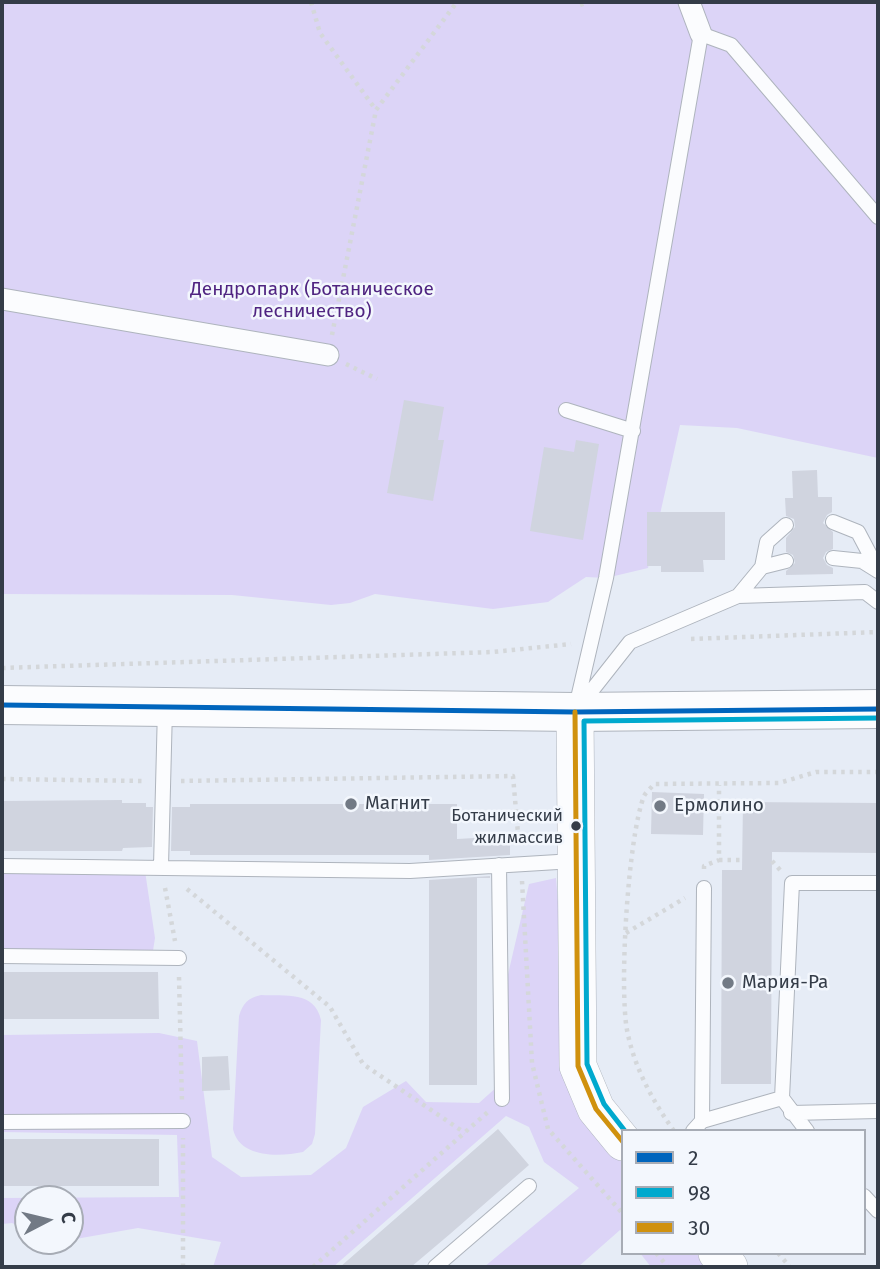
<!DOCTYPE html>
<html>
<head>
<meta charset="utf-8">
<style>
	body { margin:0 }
	#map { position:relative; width:880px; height:1269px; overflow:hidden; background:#e6ecf6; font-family:"Fira Sans",sans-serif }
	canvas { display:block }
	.frame { position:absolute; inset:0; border:4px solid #343c48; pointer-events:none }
	.legend { position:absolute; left:621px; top:1129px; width:245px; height:126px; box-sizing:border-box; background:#f3f7fd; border:2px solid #a7acb5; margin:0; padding:9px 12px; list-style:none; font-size:21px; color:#343c48 }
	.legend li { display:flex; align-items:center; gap:14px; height:35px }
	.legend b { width:35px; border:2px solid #a7acb5 }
	.north { position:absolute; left:14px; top:1185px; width:70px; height:70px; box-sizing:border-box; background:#f3f7fd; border:2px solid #a7acb5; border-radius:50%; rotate:83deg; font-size:19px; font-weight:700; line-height:28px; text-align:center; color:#343c48 }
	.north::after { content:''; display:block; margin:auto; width:24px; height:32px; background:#727a85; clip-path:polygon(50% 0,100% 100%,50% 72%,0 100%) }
</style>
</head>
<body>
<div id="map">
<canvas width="880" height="1269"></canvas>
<div class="frame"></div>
<ul class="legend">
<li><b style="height:9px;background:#0065bd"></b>2</li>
<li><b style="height:9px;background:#00a9ce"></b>98</li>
<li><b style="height:9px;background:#d0910e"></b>30</li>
</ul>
<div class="north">С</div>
</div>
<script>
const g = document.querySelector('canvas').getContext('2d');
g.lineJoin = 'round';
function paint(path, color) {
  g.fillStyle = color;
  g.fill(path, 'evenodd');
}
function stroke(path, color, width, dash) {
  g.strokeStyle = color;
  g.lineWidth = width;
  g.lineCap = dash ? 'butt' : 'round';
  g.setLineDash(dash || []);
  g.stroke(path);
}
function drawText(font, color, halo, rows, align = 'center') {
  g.font = font + ' "Fira Sans",sans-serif';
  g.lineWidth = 5;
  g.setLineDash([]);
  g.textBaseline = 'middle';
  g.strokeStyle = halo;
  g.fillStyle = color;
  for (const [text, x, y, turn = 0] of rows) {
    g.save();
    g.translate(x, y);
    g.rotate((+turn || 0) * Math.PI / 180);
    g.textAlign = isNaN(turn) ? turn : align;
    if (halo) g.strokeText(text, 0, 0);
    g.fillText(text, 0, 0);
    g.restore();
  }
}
paint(new Path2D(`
	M2 2H878V458L737 428 680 425 648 568 606 578 586 577 548 602 493 609 375 594 350 603 331 605 232 595 2 594Z
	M145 871 155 938 152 957H2V872Z
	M556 878 572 1072 623 1157V1232L620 1230 578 1267H484L579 1188 544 1162 529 1127 506 1116 333 1267H213L221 1242 138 1228 70 1240V1199H28V1230L12 1223 2 1224V1198L179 1197 177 1135 2 1132V1035L159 1033 197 1041 212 1157 241 1177 311 1175 346 1148 363 1107 406 1081 426 1102 479 1103 508 1077 506 983 529 884Z
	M261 995C285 996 315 991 321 1020L315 1134 312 1144 303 1152C279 1157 239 1158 233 1129L239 1016C243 1003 248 998 261 995Z
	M640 1253H704L716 1267H651Z`), '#dcd4f7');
paint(new Path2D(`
	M404 400 444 407 438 440H444L433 501 387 493Z
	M576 440 599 444 583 540 530 531 544 447 574 452Z
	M817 470 818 497H832V512L827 515 823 523 833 532V549L826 552 823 558 827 565 833 568V574L786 575V571L795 563 793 555 786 552V538L795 527 794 519 786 516 785 498H793L792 471Z
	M647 512H725V560H703L704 572H661V566H647Z
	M652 792 704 794 703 835 651 834Z
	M122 800V803H146V807H153L152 847 123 848 122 851H2V801Z
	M743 802 878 803V853L772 852 771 1084H721L722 870H742Z
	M190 804H457V839L510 836V855L429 860V855H190V851H171L172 807H190Z
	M490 876V878H477V1085H429V880Z
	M2 972H158L159 1019H2Z
	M228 1056 230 1090 202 1091V1057Z
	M498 1129 529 1165 450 1234 411 1267H340Z
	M2 1139H159V1186H2Z`), '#d0d4df');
const service = new Path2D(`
	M566 410 633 431
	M833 522 858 532 878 570
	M833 558 862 561 878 571
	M762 567 767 542 786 525
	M738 596 762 567 786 561
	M578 708 630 642 738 596 865 592 878 602
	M575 711 606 578 701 34 731 45 878 217
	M499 865 502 1099
	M2 866 410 871 574 861
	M161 866 165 708
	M2 956 179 958
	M791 1113 878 1111
	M702 1121 704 888
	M2 1122 183 1121
	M693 1131 702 1121 782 1098
	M807 1131 782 1098 792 883H878
	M864 1196 878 1211
	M435 1267 529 1186`);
const pedestrian = new Path2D(`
	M689 2 701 34
	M2 299 328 355`);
const tertiary = new Path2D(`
	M575 712 578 1066 596 1109 623 1142
	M717 1253 729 1267`);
const primary = new Path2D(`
	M2 705 575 712 878 709`);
stroke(service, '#aeb4bd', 16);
stroke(pedestrian, '#aeb4bd', 23);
stroke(tertiary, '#aeb4bd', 38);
stroke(primary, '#aeb4bd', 40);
stroke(new Path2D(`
	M311 2 320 33 376 110
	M580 5 588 2
	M332 335 376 110 457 2
	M346 364 377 379
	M691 639 878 632
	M2 668 493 652 571 644
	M2 779 144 781
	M181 781 513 776 519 845
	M719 860H742
	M772 861 781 871
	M704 869V866L719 860V785
	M522 881 532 1063 548 1129 623 1214
	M165 888 175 941
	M187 889 330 1007 363 1064 465 1133
	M626 933 685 898
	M179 977 182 1102
	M674 1131C652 1100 634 1067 627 1030 619 986 628 837 644 796 646 792 651 788 654 784L779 783 816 772H878
	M656 1253 668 1267
	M778 1253 790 1267
	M183 1267V1138
	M313 1267 489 1111`), '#d4d7da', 4.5, [3.5, 5]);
stroke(service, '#fbfcfe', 14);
stroke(pedestrian, '#fbfcfe', 21);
stroke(tertiary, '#fbfcfe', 37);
stroke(primary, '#fbfcfe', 38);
stroke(new Path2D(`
	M2 705 575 712 878 709`), '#0065bd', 5);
stroke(new Path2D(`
	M625 1131 604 1104 587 1064 584 721 878 718`), '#00a9ce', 5);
stroke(new Path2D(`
	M575 712 578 1066 596 1109 623 1142`), '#d0910e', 5);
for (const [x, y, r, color] of [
	[351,804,7,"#727a85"],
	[660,806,7,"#727a85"],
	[576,826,6,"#343c48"],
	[728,983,7,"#727a85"]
]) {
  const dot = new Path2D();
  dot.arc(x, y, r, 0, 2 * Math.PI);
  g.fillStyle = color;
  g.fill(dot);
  stroke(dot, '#f3f7fd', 2.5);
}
drawText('17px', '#343c48', '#f3f7fd', [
	["Ботанический",563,816],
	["жилмассив",563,838]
], 'right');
drawText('19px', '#4f2481', '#f3f7fd', [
	["Дендропарк (Ботаническое",312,290],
	["лесничество)",312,312]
]);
drawText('19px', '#343c48', '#f3f7fd', [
	["Магнит",365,804],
	["Ермолино",674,806],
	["Мария-Ра",742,983]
], 'left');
</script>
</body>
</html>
